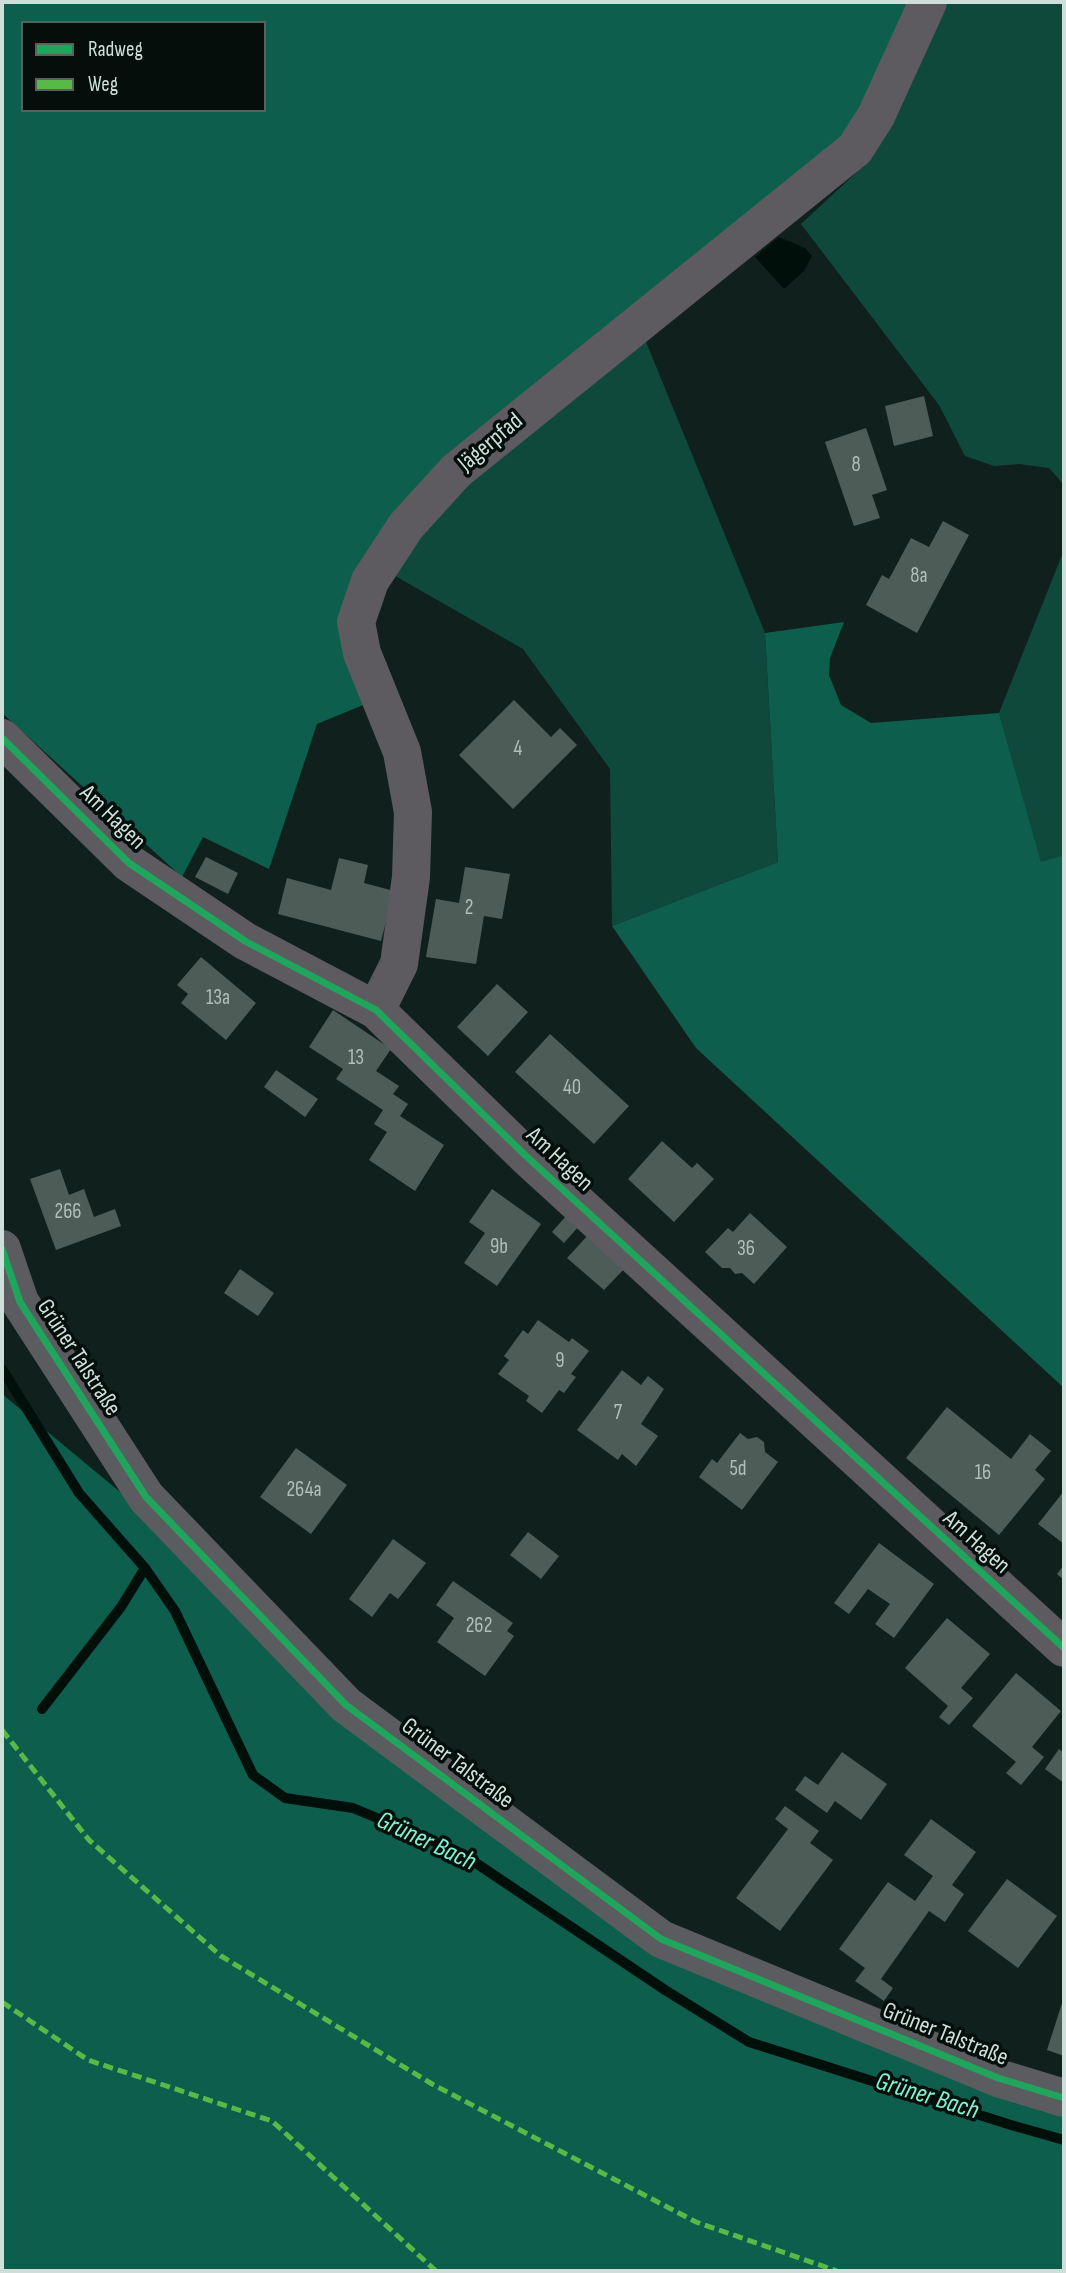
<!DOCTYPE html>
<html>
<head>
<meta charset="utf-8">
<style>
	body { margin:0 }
	#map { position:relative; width:1066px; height:2273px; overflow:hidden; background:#10211d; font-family:"Sofia Sans Condensed",sans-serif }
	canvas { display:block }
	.frame { position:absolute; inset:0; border:4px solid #cedfd9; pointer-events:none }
	.legend { position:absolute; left:21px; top:21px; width:245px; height:91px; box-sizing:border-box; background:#040f0b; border:2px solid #55625d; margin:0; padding:9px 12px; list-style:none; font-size:21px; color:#cedfd9 }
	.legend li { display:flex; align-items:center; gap:14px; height:35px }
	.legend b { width:35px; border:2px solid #55625d }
</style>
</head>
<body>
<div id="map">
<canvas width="1066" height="2273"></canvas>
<div class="frame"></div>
<ul class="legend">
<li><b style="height:9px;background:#20a55d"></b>Radweg</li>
<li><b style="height:9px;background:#58b947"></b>Weg</li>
</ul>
</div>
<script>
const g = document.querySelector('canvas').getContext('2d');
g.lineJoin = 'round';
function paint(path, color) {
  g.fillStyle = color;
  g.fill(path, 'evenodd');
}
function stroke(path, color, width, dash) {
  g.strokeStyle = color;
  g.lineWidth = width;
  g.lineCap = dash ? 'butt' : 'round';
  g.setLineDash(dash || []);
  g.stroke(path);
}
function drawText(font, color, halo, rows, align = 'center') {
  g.font = font + ' "Sofia Sans Condensed",sans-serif';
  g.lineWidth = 7;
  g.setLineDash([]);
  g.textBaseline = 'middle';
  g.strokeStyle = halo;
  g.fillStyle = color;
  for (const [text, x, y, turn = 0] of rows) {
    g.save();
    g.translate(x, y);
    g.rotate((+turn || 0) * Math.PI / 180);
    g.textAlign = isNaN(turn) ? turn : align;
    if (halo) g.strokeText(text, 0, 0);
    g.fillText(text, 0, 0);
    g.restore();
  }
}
paint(new Path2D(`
	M940 2H1064V485L1049 468 1019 464 994 466 965 456 939 405 801 224 858 171Z
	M642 332 765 633 778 862 612 926 610 769 523 649 390 573 426 519Z
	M1064 550V855L1041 863 999 713Z`), '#0f493c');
paint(new Path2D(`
	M2 2H921L872 112 375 552 368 703 317 724 269 869 203 837 182 877 2 713ZM23 23H264V110H23Z
	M844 622 830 658 829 675 841 705 871 723 999 713 1041 862 1064 855V1388L696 1048 612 926 778 862 765 633Z
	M2 1394 137 1506 654 1948 1064 2109V2271H2Z`), '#0d5e4d');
paint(new Path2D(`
	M779 237 805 248 812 256 804 271 784 289 755 257Z`), '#010f0a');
stroke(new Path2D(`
	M2 1369 79 1493 145 1568 175 1611 253 1775 285 1798 353 1808 461 1853 665 1990 749 2042 1011 2125 1064 2140
	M42 1709 121 1607 145 1568`), '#010f0a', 10);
paint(new Path2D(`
	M924 396 933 436 894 446 885 406Z
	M866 428 887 490 872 495 880 518 854 526 825 442Z
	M943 521 969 535 917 633 866 605 882 575 889 579 911 538 929 547Z
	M514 700 551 737 560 728 577 745 513 809 459 755Z
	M206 857 238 873 228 894 195 877Z
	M339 858 368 865 364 883 394 891 381 941 278 914 287 878 331 890Z
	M465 867 510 874 502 919 484 916 476 964 426 957 436 899 459 903Z
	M201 957 256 1003 226 1040 181 1003 188 994 177 985Z
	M497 984 528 1012 488 1056 457 1027Z
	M333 1010 391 1049 376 1071 399 1086 393 1094 408 1104 400 1116 444 1145 415 1191 369 1160 387 1132 374 1124 383 1110 336 1079 343 1069 309 1047Z
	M550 1034 629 1106 594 1144 515 1072Z
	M276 1070 318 1099 305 1117 264 1087Z
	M662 1141 692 1168 697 1163 714 1179 674 1222 628 1179Z
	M60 1169 69 1195 84 1189 94 1217 115 1209 121 1226 56 1250 30 1179Z
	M492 1189 541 1224 497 1286 464 1263 485 1233 469 1222Z
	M750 1213 787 1247 754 1284 742 1273 735 1274 730 1268H722L705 1252 728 1228 733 1232Z
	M566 1216 578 1227 564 1243 552 1232Z
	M589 1234 625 1268 604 1290 567 1258Z
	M240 1269 274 1293 258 1316 224 1293Z
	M538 1320 569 1342 572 1338 589 1351 571 1374 576 1377 564 1393 559 1390 542 1413 526 1401 529 1396 498 1374 509 1360 504 1356 523 1330 528 1334Z
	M622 1370 641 1385 648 1376 664 1389 641 1424 658 1436 636 1466 622 1454 618 1460 577 1430Z
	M947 1407 1011 1459 1030 1434 1051 1451 1035 1470 1045 1479 999 1535 906 1458Z
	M740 1433 748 1439 757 1437 764 1442 765 1452 778 1462 742 1510 699 1477 712 1459 717 1463Z
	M296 1448 347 1485 311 1534 260 1497Z
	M1064 1491V1544L1038 1524Z
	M528 1532 559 1556 541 1579 510 1555Z
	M393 1539 426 1563 398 1599 390 1593 372 1617 349 1599Z
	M879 1543 934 1584 894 1638 875 1624 890 1604 868 1589 849 1614 834 1603Z
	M1064 1565V1580L1057 1574Z
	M453 1581 513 1623 507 1631 514 1636 485 1676 437 1642 454 1618 436 1605Z
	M947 1618 990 1654 961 1688 973 1698 949 1725 939 1717 948 1706 905 1668Z
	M1016 1673 1061 1711 1032 1747 1044 1757 1021 1785 1006 1773 1016 1762 972 1726Z
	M1059 1749 1064 1753V1783L1045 1769Z
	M842 1752 887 1784 861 1820 835 1801 827 1813 795 1790 805 1776 818 1785Z
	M785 1806 819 1831 810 1843 833 1860 780 1931 736 1898 788 1829 775 1819Z
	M931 1819 976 1852 952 1885 964 1894 945 1922 929 1911 881 1979 893 1988 884 2001 855 1981 865 1968 839 1949 888 1882 915 1901 933 1876 904 1855Z
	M1007 1879 1057 1916 1018 1968 968 1931Z
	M1064 1997V2056L1047 2050Z`), '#4e5c58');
stroke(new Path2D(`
	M2 738 129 863 245 941 376 1010 526 1156 1064 1648
	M376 1010 399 964 411 877 413 812 402 752 362 653 356 622 370 581 406 526 456 471 855 149 876 116 928 2`), '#5e5b60', 38);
stroke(new Path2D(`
	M2 1249 20 1302 146 1497 346 1705 661 1939 998 2078 1064 2098`), '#5b5c5f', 38);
stroke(new Path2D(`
	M2 1730 89 1840 221 1956 432 2084 696 2222 837 2271
	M2 2002 88 2060 272 2121 436 2271`), '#58b947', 5, [10, 5]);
stroke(new Path2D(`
	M2 738 129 863 245 941 376 1010 526 1156 1064 1648
	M2 1249 20 1302 146 1497 346 1705 661 1939 998 2078 1064 2098`), '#20a55d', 7);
drawText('21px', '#aebeb9', null, [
	["8",856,466],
	["8a",919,577],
	["4",518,750],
	["2",469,909],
	["13a",218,999],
	["13",356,1059],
	["40",572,1089],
	["266",68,1213],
	["9b",499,1248],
	["36",746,1250],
	["9",560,1362],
	["7",618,1414],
	["5d",738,1470],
	["16",983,1474],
	["264a",304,1491],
	["262",479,1627]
]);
drawText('24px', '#cedfd9', '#040f0b', [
	["Jägerpfad",491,443,-40],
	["Am Hagen",112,818,44],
	["Am Hagen",559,1160,43],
	["Grüner Talstraße",78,1358,57],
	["Am Hagen",976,1543,42],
	["Grüner Talstraße",457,1764,37],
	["Grüner Talstraße",945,2035,22]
]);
drawText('italic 26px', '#81f3d4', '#040f0b', [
	["Grüner Bach",426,1842,25],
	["Grüner Bach",927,2097,17]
]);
</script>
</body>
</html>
